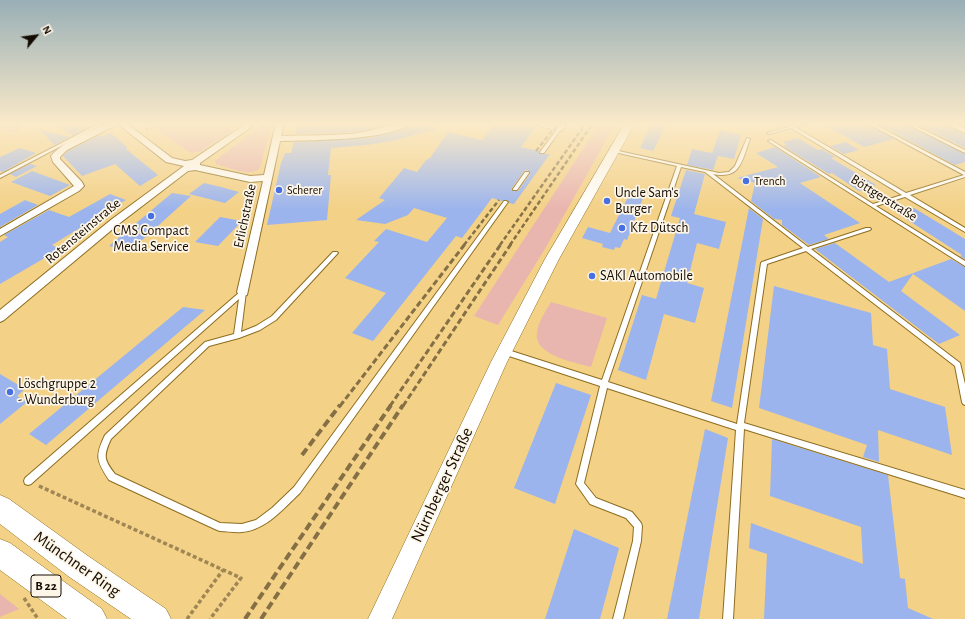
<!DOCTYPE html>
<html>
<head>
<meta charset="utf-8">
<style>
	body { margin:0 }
	#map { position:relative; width:965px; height:619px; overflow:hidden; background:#f3d187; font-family:"Alegreya Sans",sans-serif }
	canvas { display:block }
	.north { position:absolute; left:16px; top:16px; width:40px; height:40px; -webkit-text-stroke:3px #fdf6e8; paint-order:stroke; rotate:61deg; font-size:11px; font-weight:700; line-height:16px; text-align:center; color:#140b00 }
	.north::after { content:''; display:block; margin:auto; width:14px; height:18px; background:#140b00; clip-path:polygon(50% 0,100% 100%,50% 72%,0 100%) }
</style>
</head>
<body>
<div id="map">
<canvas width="965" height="619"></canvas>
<div class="north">N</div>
</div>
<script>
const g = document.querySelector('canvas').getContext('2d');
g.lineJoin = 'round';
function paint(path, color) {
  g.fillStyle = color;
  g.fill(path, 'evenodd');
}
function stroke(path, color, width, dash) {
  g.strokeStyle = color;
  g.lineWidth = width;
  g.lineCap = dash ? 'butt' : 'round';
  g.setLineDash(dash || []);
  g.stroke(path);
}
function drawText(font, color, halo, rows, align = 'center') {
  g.font = font + ' "Alegreya Sans",sans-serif';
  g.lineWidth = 3.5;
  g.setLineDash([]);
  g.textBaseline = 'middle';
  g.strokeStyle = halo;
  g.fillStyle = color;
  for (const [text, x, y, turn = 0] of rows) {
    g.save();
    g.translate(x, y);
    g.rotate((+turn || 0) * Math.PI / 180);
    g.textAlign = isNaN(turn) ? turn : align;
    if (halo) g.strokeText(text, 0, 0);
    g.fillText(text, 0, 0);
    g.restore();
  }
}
paint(new Path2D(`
	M10 123H24L19 126 21 128 19 131 12 133 5 129 0 130V128Z
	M169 123H204L207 125 221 123 233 131 201 151 191 153 154 128Z
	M264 123 272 124 260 168C250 178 228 167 216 164L215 161Z
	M600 123H616L546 247 498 325 474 316Z
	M551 302 607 318 591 367C576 363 533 355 537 333 538 322 546 311 551 302Z
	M0 594 19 609 0 617Z`), '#e9b5af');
paint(new Path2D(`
	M56 123H84L89 127 73 136Z
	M356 123H394L358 132 296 134 297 127Z
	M411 123H439L431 127 436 129 392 141 366 145 331 148 328 175H331L327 220 267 225 281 163 285 153H291L294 142 368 138 400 130Z
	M496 123H527L536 127 521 147 539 151 540 154H550L514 204 509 203V202L507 200 502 201 492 198 462 238 456 236 373 341 352 333 386 293 345 278 379 242 374 241 386 229 427 242 447 218 414 208 408 215 385 224 356 220 385 200 379 198 404 168 417 172 426 160 430 158 448 132 482 140ZM525 170 530 171V174L518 191H512V188Z
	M652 123H667L653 151 640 148Z
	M821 123H866L894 139 864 147Z
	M876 123H904L965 154V162L955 165Z
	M914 123H943L965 134V148Z
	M40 130 70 137 54 145Z
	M720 130 741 135 734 159 718 156 713 170 687 165 692 149 712 153Z
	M111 133 128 148 126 149 158 175 140 186 115 164 82 176 63 156 68 151 100 135 102 136Z
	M798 138 818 150 822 149 835 157 831 158 876 185 859 191 832 173 829 174 783 146 787 145 783 142Z
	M846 142 859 150 844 154 830 146Z
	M775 147 821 177 800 183 860 223 824 235 829 239 809 245 782 225V220L774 219 751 201 755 183 737 178 778 167 756 153Z
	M20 148 36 153 3 172 0 171V157Z
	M30 164 37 166 16 177 10 174Z
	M686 170 705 174 694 214 726 222 719 249 697 243 687 283 704 288 695 323 664 314 646 380 618 370 642 295 656 299 680 218 671 216Z
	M32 171 70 185 50 196 11 182Z
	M204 183 221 187 239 192 225 203 189 194Z
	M172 193 191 196 130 251 109 246Z
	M110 194 126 200 52 245 60 249 0 284V242L8 237 4 235 49 210 69 217Z
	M629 195 643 198 627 240 624 239 620 248 615 247 614 250 602 247 603 244 582 238 588 227 610 233Z
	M25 200 38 205 0 227V214Z
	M749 208 763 219 732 408 711 401Z
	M914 208 965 239V259L960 256 962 255 897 213Z
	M220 217 242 221 218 246 195 242Z
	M835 243 889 282 951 259 965 267V311L913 274 901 291 960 335 939 344 815 249Z
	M774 286 871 313 873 345 887 349 890 389 945 407 952 455 878 430 879 462 863 457 867 445 759 408Z
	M183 307 205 310 46 445 29 434Z
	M0 374 25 389 17 396 27 402 0 424Z
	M556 383 591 395 555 504 514 488Z
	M705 429 728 438 699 619H667Z
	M772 439 888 475 900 578 905 579 908 608 933 619H764L767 554 749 548 751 523 863 564 861 527 770 496Z
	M574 529 619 548 600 619H545Z`), '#9bb4ed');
const service = new Path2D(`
	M100 123H105L0 178V175Z
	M802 123H809L795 127 906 193 964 175 867 123H872L965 172V177L910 195 965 228V232L905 197 876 206 965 261V266L768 141 771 140 873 204 902 195 791 128 769 134 767 133Z
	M905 123H910L965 150V153Z
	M558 128 561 129 544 153H540V152Z
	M747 138 750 139C742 160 741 180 713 174L808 247 866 228H870L871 229 870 230 811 249 960 363 965 384V405L963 404 962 402 955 366 806 251 767 264 744 423 965 490V498L744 429 733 619H723L736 430 607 388 584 483 596 498 632 512 641 523 642 526 641 541 623 619H613L633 541 634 527 626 518 590 504 576 484 600 386 503 354 502 352 503 350 505 349 602 380 677 166 614 152 612 151 614 150 719 173 729 172 735 166ZM681 167 705 172 803 248 762 262 761 263 737 424 608 382Z
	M525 172H529V173L517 190H513V189Z
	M504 201H506L508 202 300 493C283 509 266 530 242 532 235 533 227 531 220 531L217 530 109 480C96 460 95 456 105 435L205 342 234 334 239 299 31 484 28 485 25 484 24 481 25 478 241 291 243 290 246 292 241 332 256 326 272 316 333 252H337L338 253 337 254 276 320 260 330 239 338 209 346 111 439C103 456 104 460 115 474L220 523 242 524 256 520 272 508 294 487Z`);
const minor = new Path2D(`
	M107 123H126L172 158 185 161 192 160 247 123H257L200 163V165L250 176 264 175 276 123H284L281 136C307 135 333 136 358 133 376 130 392 123 410 123 390 141 308 140 280 141L247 295 243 296 239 295 237 292 263 181 250 182 195 170 188 171 120 223 4 320 0 322V310L112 219 184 166 166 162 118 124 67 150 60 157V159L82 182 84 186 79 191 0 236V229L74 186 53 162 51 156C63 141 90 132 107 123Z
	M528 123H544L557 126 559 123H567L562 131H559Z
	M944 123H955L965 128V133Z`);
const tertiary = new Path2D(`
	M625 123H635L559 259 507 362 392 619H368L491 362 545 259Z`);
const primary = new Path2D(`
	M0 495 9 499 88 556 166 609 171 619H131L68 576 0 524Z
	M0 539 10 543 102 609 107 619H67L0 570Z`);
stroke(service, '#8d6d1f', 2);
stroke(minor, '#8d6d1f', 2);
stroke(tertiary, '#8d6d1f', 1);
stroke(primary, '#8d6d1f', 1);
stroke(new Path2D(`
	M146 130 166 123`), '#9f8654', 2, [2.5, 1.5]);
stroke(new Path2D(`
	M39 486 241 578 210 619
	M24 598 38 619
	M187 619 223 570`), '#9f8654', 3.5, [4, 2.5]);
paint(service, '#fff');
paint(minor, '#fff');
paint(tertiary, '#fff');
paint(primary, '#fff');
stroke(new Path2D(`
	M536 151 551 132 562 123
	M464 245 499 200
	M500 245 586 123
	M510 245 593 123`), '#856f44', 2.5, [4.5, 2.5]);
stroke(new Path2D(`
	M340 406 465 244
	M390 406 501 244
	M403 406 511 244`), '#856f44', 3, [6, 3]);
stroke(new Path2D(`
	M302 455 340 405
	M245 619 391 405
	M261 619 403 405`), '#856f44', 4, [8, 4]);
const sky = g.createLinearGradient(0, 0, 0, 210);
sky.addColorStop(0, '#99afb6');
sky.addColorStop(0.59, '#faeac9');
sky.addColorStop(1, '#faeac900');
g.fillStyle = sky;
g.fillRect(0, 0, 965, 210);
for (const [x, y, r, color] of [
	[746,181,4,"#4670e2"],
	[279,190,4,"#4670e2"],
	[607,201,4,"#4670e2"],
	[151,216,4,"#4670e2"],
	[622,228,4,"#4670e2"],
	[592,276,4,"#4670e2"],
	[10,392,4,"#4670e2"]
]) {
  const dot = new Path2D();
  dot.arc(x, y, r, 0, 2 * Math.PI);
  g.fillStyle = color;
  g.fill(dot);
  stroke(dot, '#fdf6e8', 1.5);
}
drawText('12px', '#140b00', '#fdf6e8', [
	["Trench",754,181],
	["Scherer",287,190]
], 'left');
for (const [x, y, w] of [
	[46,586,30]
]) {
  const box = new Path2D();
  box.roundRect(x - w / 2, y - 11, w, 22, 3);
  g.fillStyle = '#fdf6e8';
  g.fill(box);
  stroke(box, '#140b00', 1);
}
drawText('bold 13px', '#140b00', null, [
	["B 22",46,586]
]);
drawText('14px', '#140b00', '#fdf6e8', [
	["Uncle Sam's",615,193],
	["Burger",615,209],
	["Kfz Dütsch",630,228],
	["CMS Compact",151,231,"center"],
	["Media Service",151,247,"center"],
	["SAKI Automobile",600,276],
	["Löschgruppe 2",18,384],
	["- Wunderburg",18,400]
], 'left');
drawText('14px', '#140b00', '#fdf6e8', [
	["Böttgerstraße",884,198,32],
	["Erlichstraße",245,216,-78],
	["Rotensteinstraße",83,231,-40]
]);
drawText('17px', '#140b00', '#fdf6e8', [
	["Nürnberger Straße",442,485,-65],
	["Münchner Ring",77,564,35]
]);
</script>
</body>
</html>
